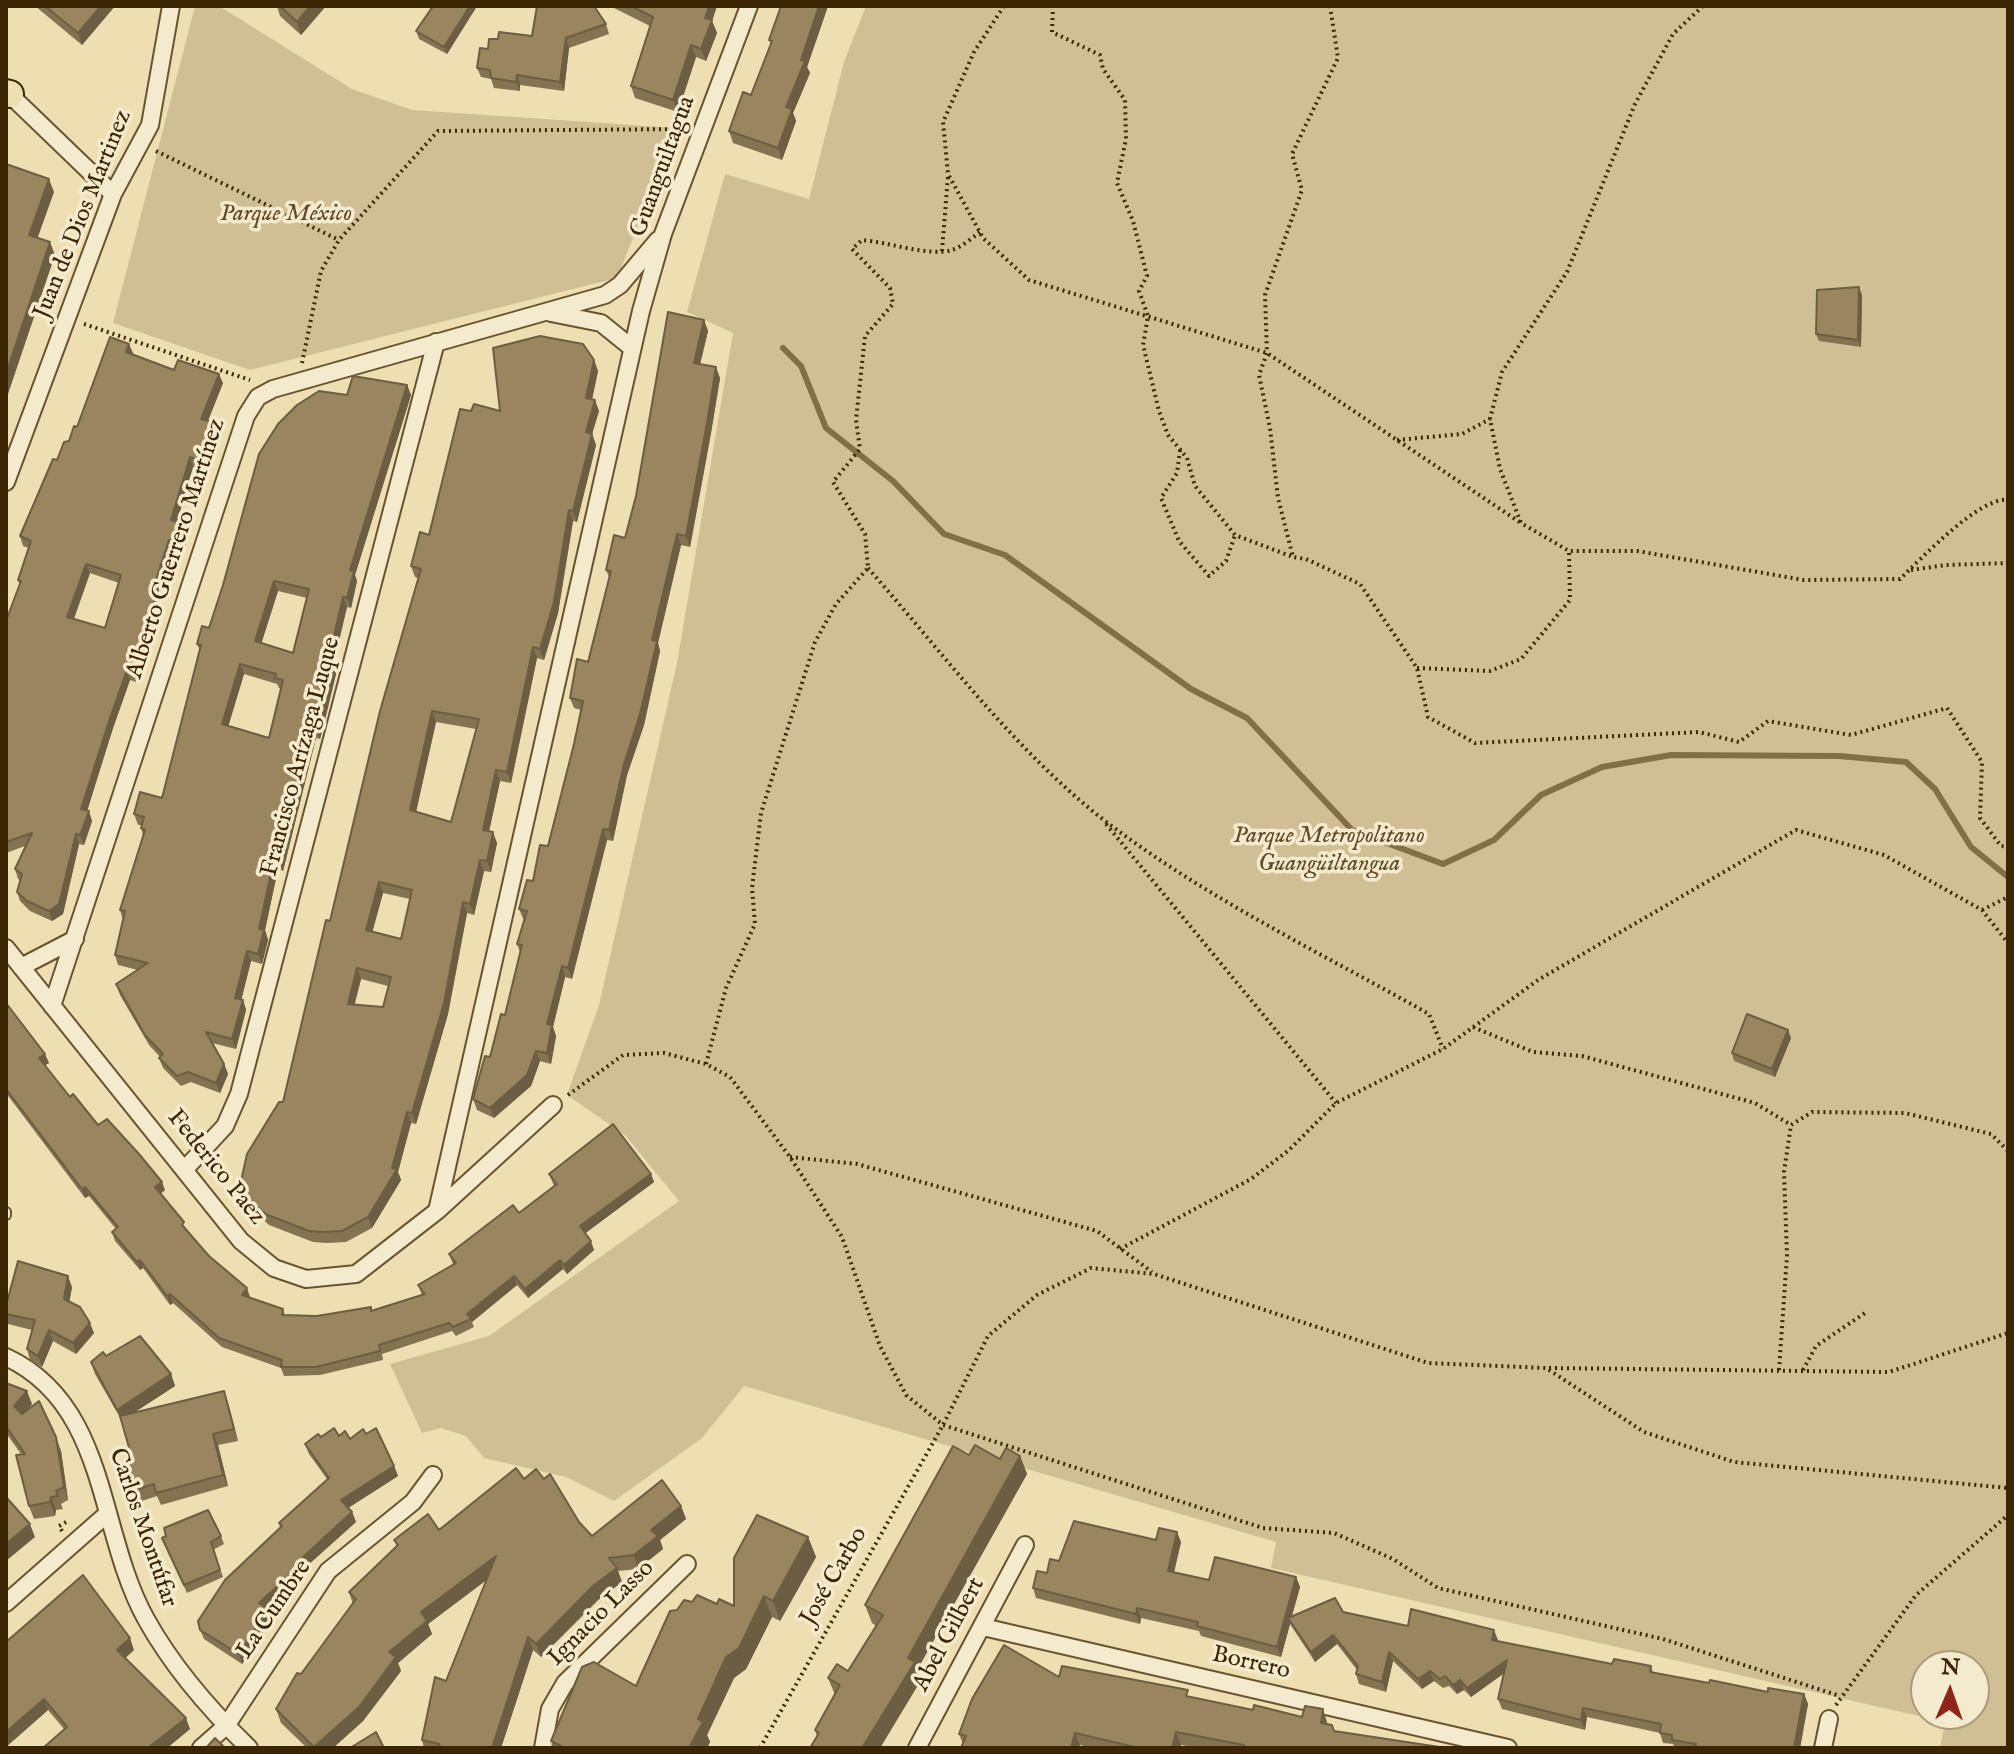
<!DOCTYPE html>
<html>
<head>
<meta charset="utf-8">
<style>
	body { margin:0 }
	#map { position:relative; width:2014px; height:1754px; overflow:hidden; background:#eedfb2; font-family:"IM FELL English",serif }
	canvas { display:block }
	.frame { position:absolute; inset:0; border:8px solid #3c2503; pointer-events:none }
	.north { position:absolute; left:1910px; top:1650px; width:80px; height:80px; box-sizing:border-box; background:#f4eacd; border:2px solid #aa9b7c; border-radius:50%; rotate:2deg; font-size:22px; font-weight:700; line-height:32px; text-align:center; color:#3c2503 }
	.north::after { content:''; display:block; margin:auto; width:28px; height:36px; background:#8f2418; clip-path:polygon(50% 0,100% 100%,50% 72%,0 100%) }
</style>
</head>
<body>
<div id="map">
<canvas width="2014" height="1754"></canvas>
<div class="frame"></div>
<div class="north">N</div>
</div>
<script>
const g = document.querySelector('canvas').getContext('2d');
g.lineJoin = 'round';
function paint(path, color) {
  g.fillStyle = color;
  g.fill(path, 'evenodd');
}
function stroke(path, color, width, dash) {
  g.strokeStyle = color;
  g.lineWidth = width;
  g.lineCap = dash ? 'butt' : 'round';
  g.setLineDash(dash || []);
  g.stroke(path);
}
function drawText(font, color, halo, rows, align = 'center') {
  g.font = font + ' "IM FELL English",serif';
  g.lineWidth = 7;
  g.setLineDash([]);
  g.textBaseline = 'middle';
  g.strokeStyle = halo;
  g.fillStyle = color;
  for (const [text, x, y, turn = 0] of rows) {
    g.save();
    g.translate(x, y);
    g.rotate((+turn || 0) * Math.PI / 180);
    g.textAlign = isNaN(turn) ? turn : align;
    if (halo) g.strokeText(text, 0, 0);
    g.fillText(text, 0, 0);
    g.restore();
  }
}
paint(new Path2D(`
	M195 6H219L352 89 412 110 677 128 617 278 250 370 113 323Z
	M866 6H2008V1748H1940L1945 1722 1271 1568 1276 1542 744 1386 702 1438 614 1501 566 1477 484 1458 466 1436 441 1428 422 1433 390 1364 489 1336 679 1201 625 1135 567 1095 599 1005 677 663 733 333 687 312 725 174 809 199 844 62ZM1926 1666H1974V1714H1926Z`), '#d0bf94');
stroke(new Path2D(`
	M783 348 801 366 826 428 893 481 944 534 1005 555 1191 689 1247 718 1352 830 1443 864 1494 840 1541 795 1602 767 1671 755 1839 756 1906 762 1935 789 1971 847 2008 877`), '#826f48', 6);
const service = new Path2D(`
	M6 1212V1215`);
const minor = new Path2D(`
	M6 91 113 194
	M551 313 601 323 632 348
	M6 482 113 194 150 125 171 6
	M6 948 241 1241 274 1268 306 1279 356 1274 437 1211 553 1105
	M21 967 75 939
	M52 1006 246 416 258 397 273 389 605 295 620 285 658 240
	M185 1169 225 1126 239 1094 436 342
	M437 1211 641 311 663 234 749 6
	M6 1357C109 1405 97 1531 146 1619 172 1666 210 1710 249 1748
	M6 1603 107 1514
	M983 1627 1508 1748
	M201 1748 226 1726 328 1571 413 1502 433 1475
	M543 1748 550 1709 565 1683 687 1564
	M917 1748 1025 1545
	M1823 1748 1829 1719`);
const primary = new Path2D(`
	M6 93 10 94`);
stroke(service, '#68542f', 12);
stroke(minor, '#68542f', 20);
stroke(primary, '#3c2503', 30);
stroke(new Path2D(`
	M1004 6 974 52 943 122 948 174 983 238 1029 280 1267 353 1521 523
	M1053 6 1052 32 1100 55 1103 69 1125 100 1126 139 1117 183 1133 221 1147 276 1139 291 1148 316 1143 345 1159 411 1168 435 1187 458 1195 486 1235 535 1293 557
	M1330 6 1338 58 1292 154 1302 190 1265 295 1267 353 1259 375 1270 428 1278 498 1293 557 1306 559 1360 584 1417 668 1428 717 1475 743 1699 732 1739 742 1768 721 1851 735 1947 708 1982 762 1980 818 2001 846 2008 847
	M1703 6 1673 34 1635 104 1567 272 1502 372 1490 419 1500 469 1521 523 1569 551H1637L1804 580 1900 579C1921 559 1980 496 2008 500
	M156 151 339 240
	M942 251 948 176
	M84 324 250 380
	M302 363 321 271 339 240 438 131 684 129
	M1397 440 1462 434 1490 419
	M1180 450 1177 473 1161 498 1179 541 1209 576 1226 561 1235 535
	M868 568C942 652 1012 747 1100 817 1200 895 1319 952 1429 1014L1443 1049
	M1911 570 1946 565 2008 563
	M1417 668 1490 671 1521 659 1570 600 1569 551
	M1106 824 1336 1103
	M1982 910 2008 897
	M1473 1027 1533 1052 1582 1056 1755 1103 1791 1125
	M706 1064 726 988 755 924 752 888 761 813 815 642 836 604 868 568 865 534 833 482 860 449 856 420 865 336 893 304 890 288 852 249 862 240C888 242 930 257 952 250 962 247 972 238 980 232
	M568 1095 623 1055 664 1053 706 1064 730 1077 790 1157 842 1237 880 1346 906 1395 943 1425 1263 1528 1334 1533 1393 1559 1438 1588 1663 1639 1840 1696
	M790 1157 857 1164 1097 1231 1152 1272
	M1120 1249 1251 1179 1289 1150 1336 1103 1443 1049 1538 980 1796 830 1884 855 1982 910 2008 943
	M1549 1368 1889 1372 2008 1333
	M1779 1370 1787 1256 1784 1172 1791 1125 1812 1112 1905 1113 1991 1134 2008 1151
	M1803 1370 1816 1346 1868 1311
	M62 1531 59 1526 66 1522
	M1836 1705 1916 1595 2008 1515
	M760 1748 943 1425 988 1336 1037 1295 1091 1268 1154 1274 1428 1363 1546 1368 1644 1432 1734 1462 2008 1488`), '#3c2503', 4, [2, 4]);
stroke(service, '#f4eacd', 8);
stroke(minor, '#f4eacd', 16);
stroke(primary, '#eedfb2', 26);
paint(new Path2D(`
	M35 6H115L82 45Z
	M277 6H326L301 35 280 16Z
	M433 6H477L447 54 419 39 416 31Z
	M610 6H717L712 21 717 33 706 61 696 57 678 112 635 98 631 86 650 26Z
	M781 6H828L807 67 810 73 793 113 796 121 782 160 733 143 729 131 751 95 771 44 769 40Z
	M606 24 609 34 569 48 564 91 520 85V91L494 88 491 79 481 77 477 68 488 49 498 39 532 36Z
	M1862 295 1861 347 1819 341 1816 334Z
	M704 320 708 331 700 364 720 378 711 433 690 547 681 545 658 643 660 651 644 725 627 775 613 841 607 840 572 979 565 977 553 1027 556 1036 551 1064 540 1061 531 1086 494 1118 477 1110 473 1099 505 1015 520 952 517 944 524 921 519 909 533 881 548 846 574 744 581 710 574 708 570 698 588 662 609 577 606 570 625 538Z
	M132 354 174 370 223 383 208 421 212 422 216 432 203 470 193 467 177 521 185 524 189 534 183 553 173 549 156 599 159 606 147 650 136 682 130 680 113 728 87 810 92 821 84 845 79 844 63 914 52 921 30 911 20 901 17 892 20 880 18 879 15 869 25 846 6 853V621L20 586 18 580 29 548 23 546 20 536 57 460 77 427ZM90 573 119 583 105 628 74 619Z
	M594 360 598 371 592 399 599 411 592 434 596 445 577 522 573 521 558 613 544 660 537 658 511 783 500 781 489 831 497 843 491 872 484 871 474 915 467 913 448 1014 416 1124 411 1123 398 1172 401 1180 372 1228 346 1242 327 1243 313 1242 269 1225 243 1201 239 1190 283 1102 418 578 415 577 411 566 429 535 471 411H500ZM436 722 476 729 451 822 416 812ZM383 893 410 899 401 939 372 931ZM361 979 388 986 383 1007 354 1005Z
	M407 385 411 395 355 575 357 581 351 608 347 607 333 666 336 674 326 716 320 739 316 738 283 871 278 869 265 930 268 940 262 964 251 961 241 1000H243L246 1010 236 1049 212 1043 224 1064 228 1074 220 1093 191 1082 181 1086 163 1068 159 1058 160 1057 149 1045 120 995 116 984 138 970 118 965 115 955 123 920 120 910 143 835 141 828 142 825H138L134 814 162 798 200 651 197 644 209 628 347 395ZM278 591 307 598 293 653 261 643ZM244 674 277 684 279 688 281 689 269 738 228 726Z
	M6 1003 49 1063 45 1065 70 1097 165 1190 160 1194 188 1231 209 1256 250 1298 283 1309 285 1315 317 1316 372 1311 422 1295 418 1285 453 1264 449 1254 519 1213 554 1186 549 1174H651L654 1182 585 1233 594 1250 567 1274 563 1269 528 1298 517 1285 472 1322 474 1327 456 1336 452 1331 382 1354 383 1360 320 1375 284 1376 281 1368 222 1347 173 1303 170 1305 143 1268 140 1270 115 1241 112 1232 116 1229 89 1196 85 1198 6 1093Z
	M1791 1038 1775 1077 1734 1061 1732 1053Z
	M72 1287 69 1302 94 1333 76 1354 53 1341 42 1367 30 1360 27 1349 32 1330 8 1324 6 1319V1306Z
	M106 1356 171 1374 175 1386 135 1412 228 1403 238 1441 218 1445 228 1486 161 1505 157 1496 139 1502 135 1490 132 1458 122 1421 95 1374 91 1362Z
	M6 1383 32 1404 26 1411 61 1451 68 1500 61 1504 63 1509 56 1510 55 1516 34 1519 29 1506 21 1454 6 1433Z
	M366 1434 394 1466 398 1476 348 1508 352 1512 356 1522 308 1565 309 1570 268 1608 272 1619 242 1664 204 1639 200 1630 280 1527 279 1523 327 1479 309 1454 305 1444 321 1437 339 1436 350 1439Z
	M969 1455 1000 1459 1020 1456 1027 1474 917 1670 921 1680 880 1748H810L817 1736 815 1730 835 1695 828 1678 848 1671 876 1626 872 1623 865 1605Z
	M524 1479 579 1522 592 1536 681 1506 686 1519 660 1540 663 1549 638 1569 618 1571 622 1582 598 1600 541 1657 533 1650 501 1748H424L422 1740 486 1580 428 1624 432 1634 398 1663 401 1671 363 1721 333 1748H307L281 1723 276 1709 353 1604 349 1592 397 1546 394 1540 439 1530Z
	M221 1536 224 1544 213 1550 223 1577 187 1593 162 1538Z
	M808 1537 816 1557 780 1621 772 1617 746 1669 734 1678 707 1735 710 1742 707 1748H553L551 1741 636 1686 677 1610 692 1602 734 1606Z
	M1156 1540 1181 1542 1174 1572 1209 1580 1296 1577 1300 1587 1292 1616 1343 1612 1408 1626 1498 1640V1641L1612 1664 1651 1666 1653 1673 1709 1683 1768 1692 1804 1694 1808 1704 1800 1748H1675L1673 1744 1663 1743 1660 1733 1587 1717 1585 1730 1502 1709 1498 1699 1503 1674 1471 1697 1464 1690 1457 1694 1449 1686 1443 1688 1434 1681 1422 1689 1393 1661 1386 1692 1359 1684 1356 1674 1357 1670 1337 1644 1315 1662 1290 1624 1281 1657 1201 1636 1199 1631 1141 1618 1140 1624 1036 1598 1033 1588 1059 1561Z
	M6 1642 134 1650 125 1658 190 1729 167 1748H43L64 1729 48 1710 6 1747Z
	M1191 1697 1253 1710 1327 1722V1724L1335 1731 1446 1748H1199L1181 1745 1180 1748H1091L1080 1745 963 1744 959 1734Z`), '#847351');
paint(new Path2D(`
	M101 6H115L82 45 78 33Z
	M310 6H326L301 35 297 22Z
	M470 6H477L447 54 444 47Z
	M709 6H717L712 21 717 33 706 61 701 49 705 18Z
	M819 6H828L807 67 810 73 793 113 796 121 782 160 778 148 786 107Z
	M566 38 569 48 564 91 560 82Z
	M691 45 696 57 678 112 673 100Z
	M517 75 520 85V91L516 82Z
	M49 179 54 192 34 248 29 235Z
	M50 242 55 255 6 400V374Z
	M1859 287 1862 295 1861 347 1858 340Z
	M704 320 708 331 698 373 694 363Z
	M129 344 133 353 130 361 126 352Z
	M594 360 598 371 590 409 586 398Z
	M716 367 720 378 711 433 690 547 686 536Z
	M219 374 223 383 205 428 201 419Z
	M407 385 411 395 355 575 357 581 351 608 347 598 350 570Z
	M595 400 599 411 592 434 596 445 577 522 573 511 586 432Z
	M212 422 216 432 203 470 199 461Z
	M190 457 193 467 175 529 171 520Z
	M569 510 573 521 558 613 544 660 540 649Z
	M185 524 189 534 183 553 180 543Z
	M677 534 681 545 658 643 660 651 644 725 627 775 613 841 609 830Z
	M169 540 173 549 156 599 159 606 147 650 136 682 133 672 151 595Z
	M86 564 90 573 71 626 67 617Z
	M274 581 278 591 259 651 255 641Z
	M343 597 347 607 333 666 336 674 320 739 316 729 328 662Z
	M533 647 537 658 511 783 507 772Z
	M240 664 244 674 226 734 222 724Z
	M127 670 130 680 113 728 85 818 81 809 110 718Z
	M432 711 436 722 414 821 410 810Z
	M312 728 316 738 283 871 280 860Z
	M496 770 500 781 487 841 483 830Z
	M89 811 92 821 84 845 80 835Z
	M603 829 607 840 572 979 568 968Z
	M493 832 497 843 491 872 487 861Z
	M76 834 79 844 63 914 52 921 49 911Z
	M274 859 278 869 265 930 268 940 262 964 258 954 259 929Z
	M480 860 484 871 474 915 470 904Z
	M379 882 383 893 370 941 366 930Z
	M463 902 467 913 448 1014 416 1124 412 1113Z
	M247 951 251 961 239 1009 235 998Z
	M562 966 565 977 553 1027 556 1036 551 1064 547 1053V1024Z
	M357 968 361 979 352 1015 348 1004Z
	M243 1000 246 1010 236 1049 232 1039Z
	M1788 1030 1791 1038 1775 1077 1772 1069Z
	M536 1051 540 1061 531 1086 494 1118 490 1108Z
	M45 1054 49 1063 42 1067 39 1058Z
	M224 1064 228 1074 220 1093 216 1083Z
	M407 1112 411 1123 398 1172 401 1180 372 1228 368 1217 392 1168Z
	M651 1174 654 1182 583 1235 580 1226Z
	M162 1182 165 1190 158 1196 155 1187Z
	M85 1187 89 1196 85 1198 82 1189Z
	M591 1241 594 1250 567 1274 564 1265Z
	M140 1260 143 1268 140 1270 137 1262Z
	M560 1260 563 1269 528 1298 525 1289Z
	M68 1276 72 1287 68 1310 64 1299Z
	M514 1276 517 1285 472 1322 467 1314Z
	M247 1288 250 1297 245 1304 242 1295Z
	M170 1294 173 1303 170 1305 167 1296Z
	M90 1323 94 1333 76 1354 73 1343Z
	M49 1330 53 1341 42 1367 38 1356Z
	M171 1374 175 1386 121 1421 117 1410Z
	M27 1391 32 1404 19 1419 14 1406Z
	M224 1391 228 1403 238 1441 234 1429Z
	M213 1434 218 1445 228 1486 223 1475Z
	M56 1437 61 1451 68 1500 64 1487Z
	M1020 1456 1027 1474 917 1670 921 1680 880 1748H862L908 1658Z
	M394 1466 398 1476 345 1510 341 1500Z
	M51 1497 56 1510 55 1516 50 1502Z
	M681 1506 686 1519 660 1540 663 1549 638 1569 634 1555 651 1530Z
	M352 1512 356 1522 308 1565 309 1570 263 1613 259 1603 303 1557Z
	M30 1524 35 1537 6 1561V1544Z
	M1177 1532 1181 1542 1172 1581 1168 1571Z
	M808 1537 816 1557 780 1621 773 1601Z
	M496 1556 500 1570 428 1624 432 1634 398 1663 401 1671 363 1721 333 1748H315L314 1747 421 1612Z
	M617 1568 622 1582 598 1600 541 1657 536 1644 593 1586Z
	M1296 1577 1300 1587 1290 1622 1288 1618 1290 1624 1281 1657 1277 1647Z
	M764 1596 772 1617 746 1669 734 1678 707 1735 710 1742 707 1748H689L698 1719 726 1657Z
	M1137 1608 1141 1618 1140 1624 1136 1614Z
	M268 1609 272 1619 242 1664 239 1654Z
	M1494 1630 1498 1640 1495 1650 1492 1640Z
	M1333 1635 1337 1644 1315 1662 1311 1652Z
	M528 1637 533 1650 501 1748H492Z
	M130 1638 134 1650 121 1662 117 1650Z
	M1389 1652 1393 1661 1386 1692 1382 1682Z
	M1507 1660 1510 1669 1471 1697 1467 1688Z
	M1430 1671 1434 1681 1422 1689 1418 1679Z
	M1460 1680 1464 1690 1457 1694 1453 1685Z
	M1804 1694 1808 1704 1800 1748H1794Z
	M44 1699 48 1710 6 1747V1732Z
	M1583 1708 1587 1717 1585 1730 1581 1720Z
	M1323 1709 1327 1722 1325 1736 1321 1723Z
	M186 1718 190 1729 167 1748H148Z
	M1176 1732 1181 1745 1180 1748H1172Z
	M1075 1733 1080 1745 1079 1748H1071Z`), '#6b5e42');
const building = new Path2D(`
	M45 6H101L78 33Z
	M280 6H310L297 22Z
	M433 6H470L444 47 416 31Z
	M537 6H594L606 24 566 38 560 82 517 75 516 82 491 78 490 70 477 68 480 48 488 49 489 39H498L499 32 532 36Z
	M631 6H709L705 18 712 20 701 49 691 45 673 100 631 86 653 17Z
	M781 6H819L801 60 805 61 786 107 792 109 778 148 729 131 743 92 751 95 772 41 769 40Z
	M6 164 49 179 29 235 50 242 6 374Z
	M1859 287 1858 340 1816 334 1817 290Z
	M668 312 704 320 694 363 716 367 707 423 686 536 677 534 652 640 657 641 640 714 624 764 609 830 603 829 568 968 562 966 547 1024 552 1025 547 1053 536 1051 527 1075 490 1108 473 1099 485 1056 490 1057 501 1014 505 1015 522 945 517 944 527 911 519 909 527 880 533 881 540 845 548 846 574 744 583 701 570 698 577 659 588 662 611 571 606 570 614 535 625 538 636 496Z
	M540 336 583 344 594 360 586 398 595 400 586 432 592 434 573 511 569 510 554 602 540 649 533 647 507 772 496 770 483 830 493 832 487 861 480 860 470 904 463 902 444 1003 412 1113 407 1112 392 1168 397 1169 368 1217 342 1231 323 1232 309 1231 265 1214 239 1190 247 1154 279 1102H283L326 920 330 921 380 711 421 569 411 566 420 532 429 535 460 409 471 411 474 404 500 411 493 348ZM432 711 479 719 451 822 410 810ZM379 882 412 890 401 939 366 930ZM357 968 391 977 383 1007 348 1004Z
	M110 337 129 344 126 352 174 370 178 360 219 374 201 419 212 422 199 461 190 457 171 520 185 524 180 543 169 540 151 595 155 596 144 640 133 672 127 670 110 718 81 809 89 811 80 835 76 834 59 904 49 911 27 901 17 892 22 874 15 869 32 833 6 842V621L21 581 18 580 31 541 20 536 53 459 57 460 64 442 69 441 74 426 77 427ZM86 564 121 575 105 628 67 617Z
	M353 376 407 385 350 570 354 571 347 598 343 597 328 662 332 663 322 706 316 729 312 728 280 860 274 859 259 929 264 930 258 954 247 951 235 998 243 1000 232 1039 206 1032 224 1064 216 1083 188 1072 177 1076 159 1058 163 1054 145 1035 116 984 148 963 115 955 125 911 120 910 145 830 141 828 144 817 134 814 140 792 162 798 201 645 197 644 202 626 209 628 223 585 259 454 278 424 297 405 319 391 347 395ZM274 581 309 589 293 653 255 641ZM240 664 276 674 275 678 283 680 269 738 222 724Z
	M6 1003 45 1054 39 1058 70 1097 73 1094 98 1125 107 1119 139 1154 162 1182 155 1187 184 1222 182 1225 209 1256 247 1288 242 1295 283 1309 282 1315 317 1316 371 1307V1311L425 1294 418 1285 456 1263 449 1254 513 1205 519 1213 557 1184 549 1174 613 1124 651 1174 580 1226 591 1241 564 1265 560 1260 525 1289 514 1276 467 1314 471 1319 453 1327 449 1323 379 1345 380 1351 316 1367H281L282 1360 219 1338 170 1294 167 1296 140 1260 137 1262 112 1232 118 1227 85 1187 82 1189 6 1089Z
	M1747 1014 1788 1030 1772 1069 1732 1053Z
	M18 1261 68 1276 64 1299 80 1307 90 1323 73 1343 49 1330 38 1356 27 1349 35 1320 6 1314V1306Z
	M140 1336 171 1374 117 1410 91 1362 103 1352 106 1356Z
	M6 1383 27 1391 14 1406 22 1414 39 1401 56 1437 64 1487 56 1491 58 1496 51 1497 50 1502 29 1506 16 1455 25 1454 6 1426Z
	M224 1391 234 1429 213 1434 223 1475 156 1493 154 1484 135 1490 128 1459 132 1458 120 1416Z
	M334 1428 339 1436 345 1431 350 1439 363 1429 366 1434 376 1428 394 1466 341 1500 352 1512 303 1557 306 1560 259 1603 268 1609 239 1654 200 1630 198 1621 225 1580 282 1526 279 1523 329 1478 305 1444 318 1434 321 1437Z
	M975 1445 1000 1459 1006 1448 1020 1456 908 1658 915 1662 862 1748H810L819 1733 815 1730 840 1685 828 1678 837 1664 848 1671 883 1615 865 1605 953 1446 969 1455Z
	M516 1468 524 1479 536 1469 544 1479 550 1474 579 1522 592 1536 662 1480 681 1506 651 1530 658 1536 634 1555 609 1558 617 1568 593 1586 536 1644 528 1637 492 1748H440L439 1744 422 1740 435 1677 446 1681 496 1556 421 1612 427 1621 389 1652 396 1657 359 1707 314 1747 276 1709 297 1673 301 1674 356 1599 349 1592 398 1545 394 1540 428 1514 439 1530Z
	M6 1497 30 1524 6 1544Z
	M208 1510 221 1536 211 1542 220 1570 184 1585 162 1538 166 1536 164 1528Z
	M757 1515 808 1537 773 1601 764 1596 739 1648 726 1657 698 1719 703 1722 689 1748H565L551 1741 582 1667 594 1662 636 1686 670 1611 677 1610 684 1600 692 1602 697 1595 717 1604 719 1599 734 1606V1558Z
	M1074 1521 1156 1540 1159 1528 1177 1532 1168 1571 1209 1580 1215 1557 1296 1577 1277 1647 1197 1626 1198 1622 1137 1608 1136 1614 1033 1588 1037 1571 1047 1573 1050 1559 1059 1561Z
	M83 1575 130 1638 117 1650 186 1718 148 1748H43L67 1727 44 1699 6 1732V1642Z
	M1335 1598 1343 1612 1408 1626 1411 1609 1494 1630 1492 1640 1612 1664 1614 1659 1651 1666 1650 1672 1709 1683 1710 1680 1768 1692V1688L1804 1694 1794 1748H1695L1696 1744 1672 1740V1735L1660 1733 1661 1724 1583 1708 1581 1720 1498 1699 1507 1660 1467 1688 1460 1680 1453 1685 1445 1676 1440 1679 1430 1671 1418 1679 1389 1652 1382 1682 1356 1674 1358 1666 1333 1635 1311 1652 1288 1618Z
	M1004 1645 1059 1677 1062 1666 1188 1690 1186 1696 1253 1710 1254 1705 1302 1717 1305 1706 1323 1709 1321 1723 1332 1725 1334 1731 1446 1748H1244V1745L1176 1732 1172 1748H1139L1075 1733 1071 1748H961L966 1736 959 1734 972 1699Z
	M376 1732 384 1748H350Z
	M215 1738 225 1748H206Z`);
paint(building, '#99865e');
stroke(building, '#6b5e42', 2);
drawText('24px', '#3c2503', '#f4eacd', [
	["Guanguiltagua",664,167,-70],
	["Juan de Dios Martinez",84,215,-68],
	["Alberto Guerrero Martínez",177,549,-72],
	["Francisco Arízaga Luque",302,757,-75],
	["Federico Paez",215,1168,51],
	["Carlos Montúfar",142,1528,71],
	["José Carbo",835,1577,-60],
	["La Cumbre",275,1610,-56],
	["Ignacio Lasso",602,1614,-45],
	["Abel Gilbert",950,1635,-62],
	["Borrero",1251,1664,13]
]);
drawText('italic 24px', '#614c27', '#f4eacd', [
	["Parque México",286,215],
	["Parque Metropolitano",1329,837],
	["Guangüiltangua",1329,865]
]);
</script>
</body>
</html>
